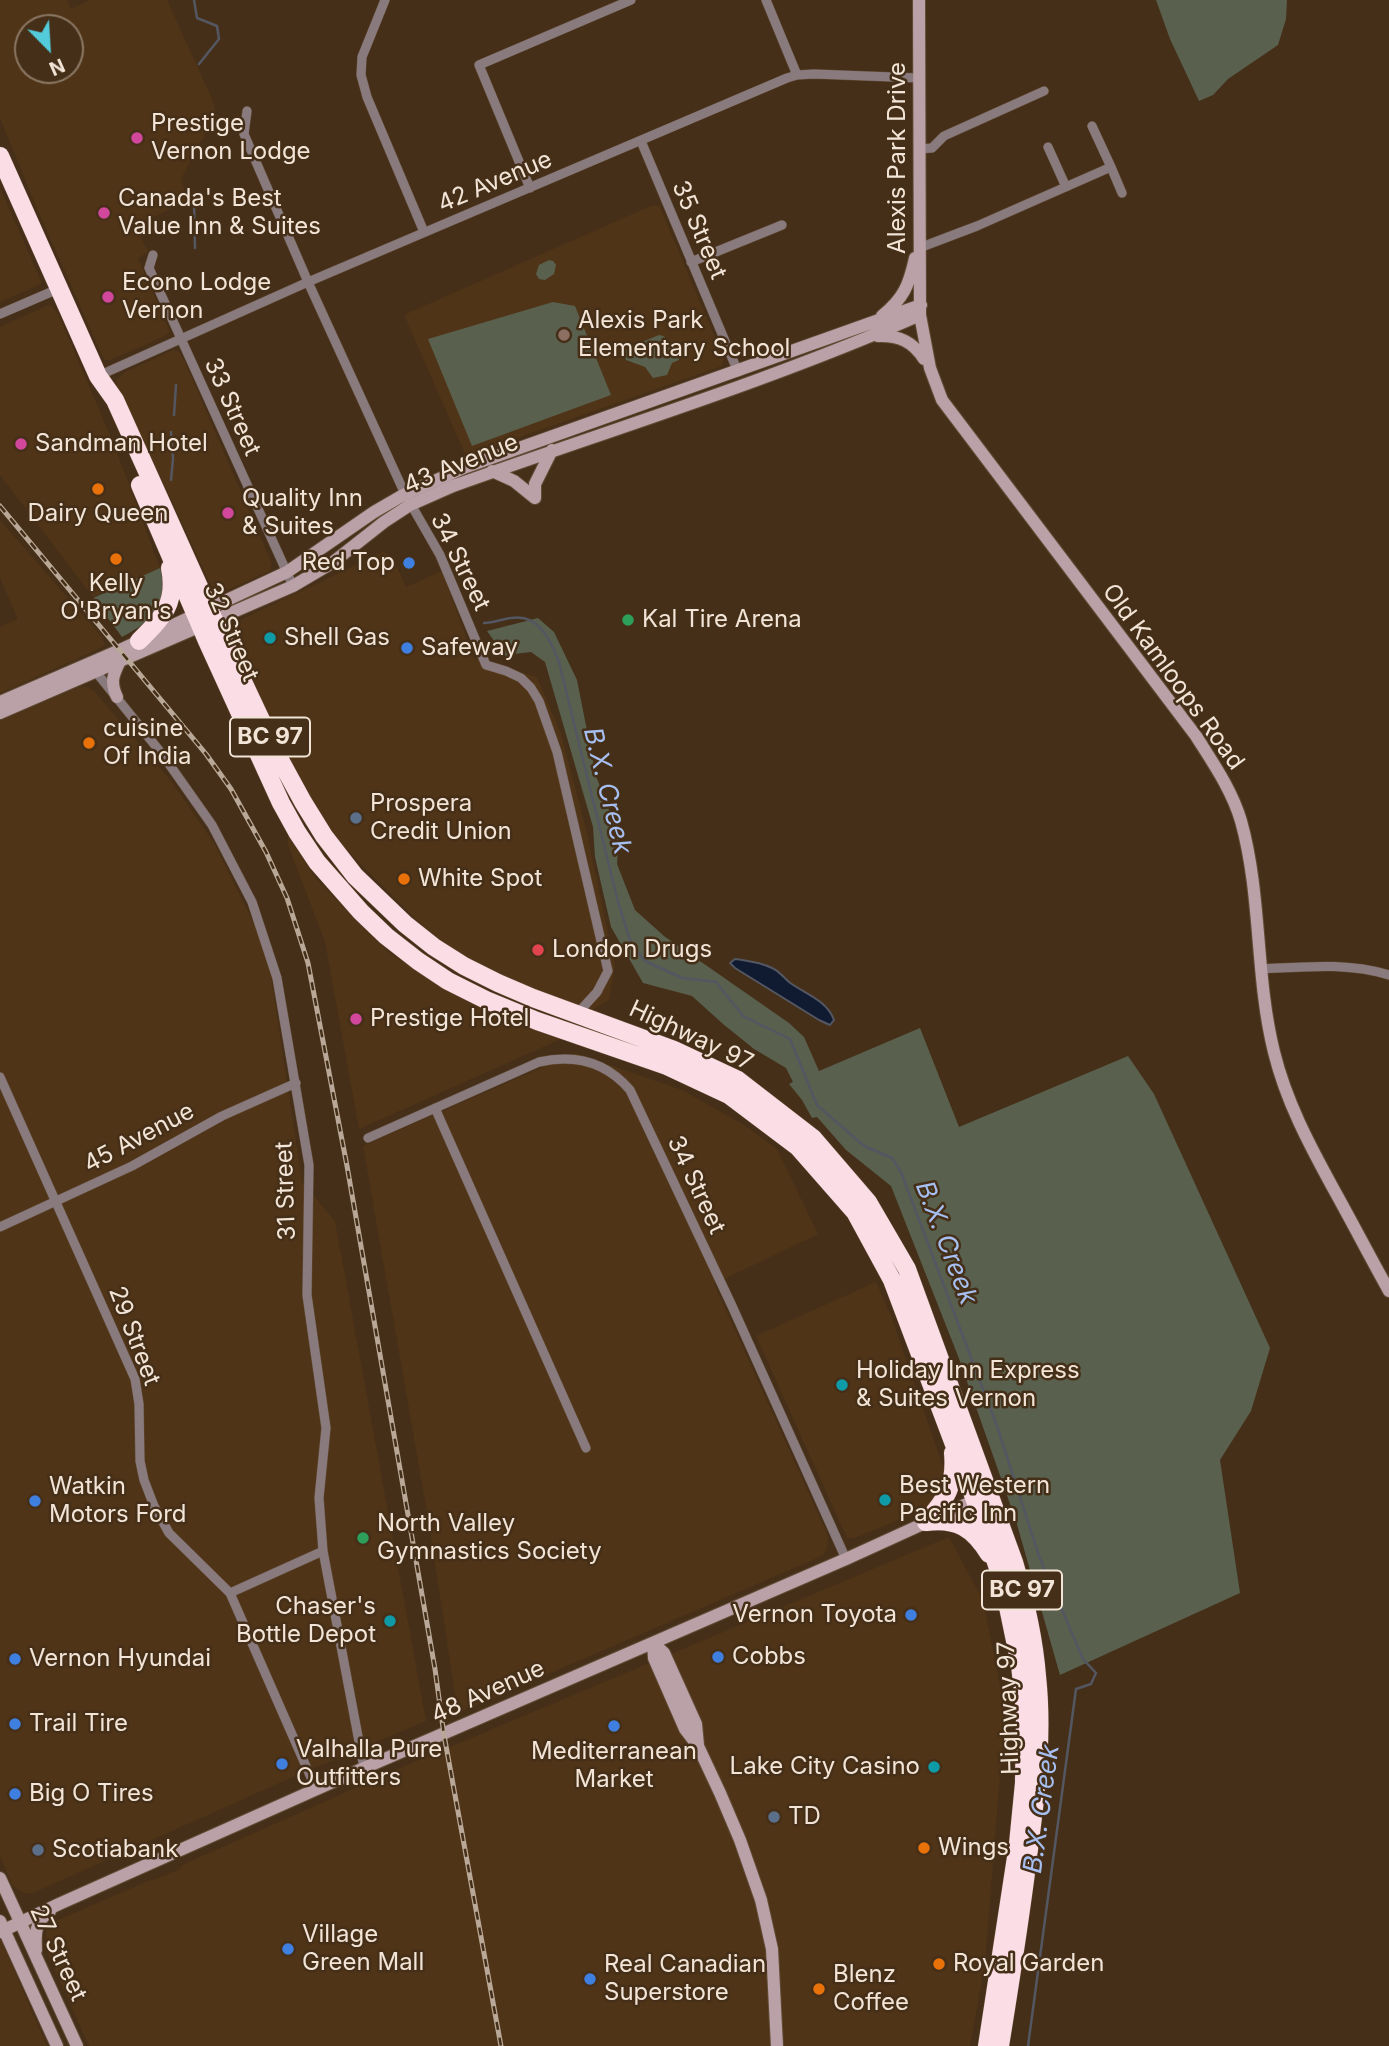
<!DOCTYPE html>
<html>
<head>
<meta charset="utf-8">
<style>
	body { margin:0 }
	#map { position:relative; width:1389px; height:2046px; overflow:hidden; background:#452f18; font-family:Inter,sans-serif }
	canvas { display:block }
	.north { position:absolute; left:14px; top:14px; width:70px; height:70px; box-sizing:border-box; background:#452f18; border:2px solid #8a7764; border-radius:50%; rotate:156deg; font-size:19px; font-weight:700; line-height:28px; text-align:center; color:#f2e4d6 }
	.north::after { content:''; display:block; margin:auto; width:24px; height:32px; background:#53cbdb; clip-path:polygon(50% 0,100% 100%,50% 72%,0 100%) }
</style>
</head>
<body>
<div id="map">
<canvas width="1389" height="2046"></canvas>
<div class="north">N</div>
</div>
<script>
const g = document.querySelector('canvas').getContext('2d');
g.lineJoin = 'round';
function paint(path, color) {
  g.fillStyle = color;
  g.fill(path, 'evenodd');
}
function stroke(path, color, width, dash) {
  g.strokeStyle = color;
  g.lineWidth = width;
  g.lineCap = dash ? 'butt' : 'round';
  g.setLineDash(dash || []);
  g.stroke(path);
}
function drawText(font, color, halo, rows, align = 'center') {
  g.font = font + ' Inter,sans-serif';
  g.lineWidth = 5;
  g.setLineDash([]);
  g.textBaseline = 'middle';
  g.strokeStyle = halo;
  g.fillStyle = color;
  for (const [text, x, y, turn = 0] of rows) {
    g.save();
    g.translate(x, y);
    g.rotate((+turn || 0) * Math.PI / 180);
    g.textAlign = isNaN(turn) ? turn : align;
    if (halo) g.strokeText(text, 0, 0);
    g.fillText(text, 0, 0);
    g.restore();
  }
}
paint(new Path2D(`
	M0 0H67L71 9 90 0H167L212 99 215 109 208 128 181 179 188 201 135 225 148 252 138 258 170 332 163 337 110 360H105L102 355 35 204 0 118ZM28 28H70V70H28Z
	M0 188 41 281V284L0 302Z
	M653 205 660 207 722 354 724 360 722 366 466 456 405 317 406 314Z
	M48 305 52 306 58 314 113 442 160 568 93 597 0 475V327Z
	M173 350 179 352 184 360 272 564 270 571 225 591 218 592 211 586 164 484 117 387 116 380 125 372Z
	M0 520 101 636 105 644 101 648 0 693V627L18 619 0 578Z
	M383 552 392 556 406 587 442 571 474 659 537 677 561 734 585 825 615 965 609 1000 590 1011 486 970 452 949 418 921 331 834 276 739 232 638V628L234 623Z
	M86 686 94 691 171 781 214 843 267 950 302 1182 335 1221 426 1721 295 1776 33 1893H24L13 1886 0 1856V721L77 688Z
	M288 836 316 879 388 952 450 992 517 1024 561 1039 359 1129 325 942 288 845Z
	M575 1053 682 1090 744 1125 777 1149 818 1234 714 1284 825 1529 828 1538 827 1549 822 1556 458 1713 428 1518 363 1146Z
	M876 1282 891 1316 945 1472 943 1485 937 1497 924 1509 855 1538H847L756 1336Z
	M949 1537 983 1601 1005 1711 985 1963 970 2046H89L47 1952 46 1931 54 1922 150 1880H154L180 1869 182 1865 407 1765Z
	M0 1938 47 2046H0Z`), '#503417');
paint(new Path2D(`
	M1156 0H1287L1286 19 1278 45 1228 79 1213 95 1199 101 1170 39Z
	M549 260 553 261 556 265 554 274 545 280 539 279 536 274 539 265Z
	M553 302 575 306 611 395 472 446 428 339Z
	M659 335C667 336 667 340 669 347L677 350 679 360 672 363 667 375 653 378 645 367 626 360 624 355 626 350 630 347Z
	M160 568C174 601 150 623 122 637L93 598Z
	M538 618 554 632 577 680 596 776 619 836 617 864 635 910 664 936 789 1023 804 1037 819 1071 920 1028 959 1127 1128 1056 1154 1094 1270 1348 1251 1411 1220 1460 1240 1593 1060 1675 1016 1521 958 1356 891 1186 846 1150 817 1117 812 1118 802 1100 789 1084 793 1082 786 1068 754 1049 723 1024 692 996 643 983 611 927 595 857 593 827 545 662 531 652 514 654 507 659 487 631Z`), '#59604d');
const water = new Path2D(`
	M735 959C748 961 760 962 772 968 779 971 783 977 789 982 805 994 827 1000 834 1020L830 1025 819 1020 735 968 730 963Z`);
paint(water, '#101a30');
stroke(water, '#545762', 2);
stroke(new Path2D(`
	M194 0 197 18 217 26 219 39 199 64
	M194 202 195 248
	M174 415 176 385
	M171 480 173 459 171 432
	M484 623C494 623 502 619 511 618 539 613 551 641 559 662L618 902 631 943 645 961 682 978 716 982 743 1016 790 1039 817 1105 864 1146 892 1158 901 1172 998 1429 1039 1556 1083 1659 1096 1673 1091 1684 1076 1689 1028 2046`), '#545762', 2.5);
const street = new Path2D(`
	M385 0 362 57 361 75 367 97 424 232
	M766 0 797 75
	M247 111 244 134 308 282 405 494 440 555 486 665 506 671 521 678 531 688 539 701 557 752 608 971 597 992 577 1014
	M1092 126 1111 167
	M641 141 738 372
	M1048 147 1066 187
	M919 149 932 148 944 136 1044 91
	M530 188 479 65 631 0
	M919 248 977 226 1111 167 1122 193
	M153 255 149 268 293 586
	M691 262 782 225
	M0 314 58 289
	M98 376 308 282 787 78 797 75 814 74 919 78
	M92 667 162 754 212 825 252 902 277 978 309 1165 307 1295 326 1428 319 1498 323 1551 364 1768
	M1260 969C1303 967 1347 962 1389 975
	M0 1077 135 1379 139 1404 140 1461 144 1480 154 1506 169 1533 230 1593 316 1789
	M435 1108 586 1448
	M368 1138 539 1062C575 1054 606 1062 630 1090L732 1306 846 1559
	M0 1227 132 1166 222 1116 296 1083
	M230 1593 323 1551`);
const secondary = new Path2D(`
	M919 0 920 315 930 368 942 400 1196 736C1213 763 1232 790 1241 821 1262 896 1255 976 1274 1052 1286 1101 1309 1144 1333 1188 1352 1222 1370 1257 1389 1291
	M882 316C904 298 909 285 915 258
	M878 336C899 335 913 342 924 359
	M492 471 514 481 535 498
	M535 498V484L552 450
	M117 697C110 682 113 675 120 661
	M0 702 120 650 287 572 374 512 405 494 466 467 921 305
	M0 713 293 586 332 563 384 522 410 505 453 486C609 430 768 382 920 315
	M653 1643 654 1658 685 1729 698 1746 720 1793 740 1840 761 1900 772 1949 777 2046
	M653 1643 664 1653 696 1724 698 1745
	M0 1878 77 2046
	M0 1921 57 2046
	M0 1932 59 1904 364 1768 846 1559 982 1497
	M36 1950C35 1933 35 1922 50 1911`);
const highway = new Path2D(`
	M0 156 98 376 115 400 214 620 279 758 303 802 324 836 355 876 405 924 434 947 464 966 498 983 533 998 674 1050 738 1080 813 1138 868 1202 907 1269 1014 1562C1025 1599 1034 1637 1037 1676 1043 1731 1037 1787 1030 1841 1022 1909 1011 1978 1000 2046
	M140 485 207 641 281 803 297 832 317 862 361 912 386 936 418 961 448 981 486 1000 537 1021 667 1066 729 1095 798 1147 855 1212 892 1280 975 1500 1003 1583 1020 1665 1025 1713 1024 1783 1018 1844 987 2046
	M139 641C163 617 177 603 170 568
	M926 1522C957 1518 973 1528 989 1554
	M926 1522C946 1499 956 1485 953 1453`);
stroke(street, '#614c36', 10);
stroke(secondary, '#614c36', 14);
stroke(highway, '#614c36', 19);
stroke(street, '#897a7e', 9);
stroke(secondary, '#baa1a7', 12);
stroke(highway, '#fbdde5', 18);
const rail = new Path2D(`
	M0 506 206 754 231 789 266 852 287 898 308 963 347 1166 435 1669 444 1735 501 2046`);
stroke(rail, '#b9a897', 5);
stroke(rail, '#452f18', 2.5, [8]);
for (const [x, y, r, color] of [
	[137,138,7,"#d1479c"],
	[104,213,7,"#d1479c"],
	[108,297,7,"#d1479c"],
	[564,335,7,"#8d6e63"],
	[21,444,7,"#d1479c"],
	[98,489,7,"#e8710a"],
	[228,513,7,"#d1479c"],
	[116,559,7,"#e8710a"],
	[409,563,7,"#3f7fe0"],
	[628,620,7,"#2e9e5b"],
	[270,638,7,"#0f9aa8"],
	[407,648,7,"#3f7fe0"],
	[89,743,7,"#e8710a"],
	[356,818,7,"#5c6f8a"],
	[404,879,7,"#e8710a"],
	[538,950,7,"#e0444e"],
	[356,1019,7,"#d1479c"],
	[842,1385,7,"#0f9aa8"],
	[885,1500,7,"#0f9aa8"],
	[35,1501,7,"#3f7fe0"],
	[363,1538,7,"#2e9e5b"],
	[911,1615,7,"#3f7fe0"],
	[390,1621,7,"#0f9aa8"],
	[718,1657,7,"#3f7fe0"],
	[15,1659,7,"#3f7fe0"],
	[15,1724,7,"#3f7fe0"],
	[614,1726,7,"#3f7fe0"],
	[282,1764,7,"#3f7fe0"],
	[934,1767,7,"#0f9aa8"],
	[15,1794,7,"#3f7fe0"],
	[774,1817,7,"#5c6f8a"],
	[924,1848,7,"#e8710a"],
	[38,1850,7,"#5c6f8a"],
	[288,1949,7,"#3f7fe0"],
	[939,1964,7,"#e8710a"],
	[590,1979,7,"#3f7fe0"],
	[819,1989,7,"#e8710a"]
]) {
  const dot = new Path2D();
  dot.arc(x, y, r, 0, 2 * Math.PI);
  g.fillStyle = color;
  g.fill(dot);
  stroke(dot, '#452f18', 2.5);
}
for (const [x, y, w] of [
	[270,737,80],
	[1022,1590,80]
]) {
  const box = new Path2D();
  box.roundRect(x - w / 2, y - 19.5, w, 39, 5);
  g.fillStyle = '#452f18';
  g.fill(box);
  stroke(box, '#f2e4d6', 2);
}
drawText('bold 23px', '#f2e4d6', null, [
	["BC 97",270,737],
	["BC 97",1022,1590]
]);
drawText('24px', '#f2e4d6', '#452f18', [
	["Prestige",151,124],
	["Vernon Lodge",151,152],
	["Canada's Best",118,199],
	["Value Inn & Suites",118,227],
	["Econo Lodge",122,283],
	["Vernon",122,311],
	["Alexis Park",578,321],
	["Elementary School",578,349],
	["Sandman Hotel",35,444],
	["Quality Inn",242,499],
	["& Suites",242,527],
	["Dairy Queen",98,514,"center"],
	["Red Top",395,563,"right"],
	["Kelly",116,584,"center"],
	["O'Bryan's",116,612,"center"],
	["Kal Tire Arena",642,620],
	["Shell Gas",284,638],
	["Safeway",421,648],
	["cuisine",103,729],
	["Of India",103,757],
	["Prospera",370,804],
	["Credit Union",370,832],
	["White Spot",418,879],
	["London Drugs",552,950],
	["Prestige Hotel",370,1019],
	["Holiday Inn Express",856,1371],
	["& Suites Vernon",856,1399],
	["Best Western",899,1486],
	["Pacific Inn",899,1514],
	["Watkin",49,1487],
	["Motors Ford",49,1515],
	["North Valley",377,1524],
	["Gymnastics Society",377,1552],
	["Chaser's",376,1607,"right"],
	["Bottle Depot",376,1635,"right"],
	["Vernon Toyota",897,1615,"right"],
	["Cobbs",732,1657],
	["Vernon Hyundai",29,1659],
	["Trail Tire",29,1724],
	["Valhalla Pure",296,1750],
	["Outfitters",296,1778],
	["Mediterranean",614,1752,"center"],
	["Market",614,1780,"center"],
	["Lake City Casino",920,1767,"right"],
	["Big O Tires",29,1794],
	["TD",788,1817],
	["Wings",938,1848],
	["Scotiabank",52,1850],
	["Village",302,1935],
	["Green Mall",302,1963],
	["Royal Garden",953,1964],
	["Real Canadian",604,1965],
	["Superstore",604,1993],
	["Blenz",833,1975],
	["Coffee",833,2003]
], 'left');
drawText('24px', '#f2e4d6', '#452f18', [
	["Alexis Park Drive",898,158,-90],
	["42 Avenue",495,182,-23],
	["35 Street",699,230,67],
	["33 Street",232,407,66],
	["43 Avenue",461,464,-22],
	["34 Street",460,562,64],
	["32 Street",231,632,67],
	["Old Kamloops Road",1173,677,54],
	["Highway 97",691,1036,25],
	["45 Avenue",139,1138,-28],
	["34 Street",696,1185,65],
	["31 Street",286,1191,-92],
	["29 Street",134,1336,69],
	["48 Avenue",488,1692,-24],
	["Highway 97",1009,1708,-92],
	["27 Street",58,1953,65]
]);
drawText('italic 26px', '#a6bff0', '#452f18', [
	["B.X. Creek",607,791,76],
	["B.X. Creek",946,1243,69],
	["B.X. Creek",1042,1809,-82]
]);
</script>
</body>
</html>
